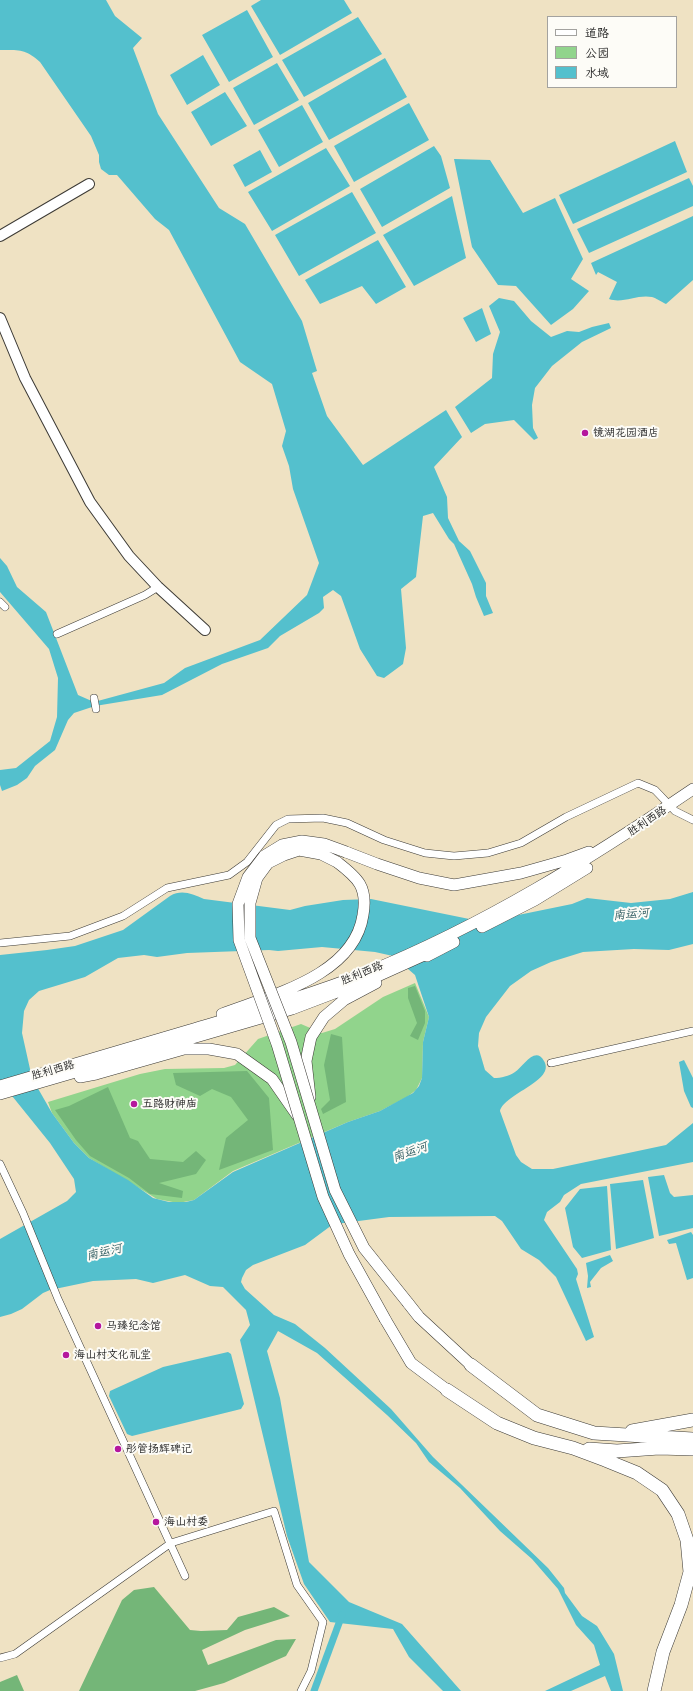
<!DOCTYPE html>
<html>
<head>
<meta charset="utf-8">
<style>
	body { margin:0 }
	#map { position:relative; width:693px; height:1691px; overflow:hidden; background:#efe2c3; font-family:Mali,"LXGW WenKai TC",sans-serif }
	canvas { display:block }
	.legend { position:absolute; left:547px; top:16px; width:130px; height:72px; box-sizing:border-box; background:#fdfcf7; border:1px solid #a3a29f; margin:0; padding:5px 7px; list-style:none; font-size:12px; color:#1c1c1c }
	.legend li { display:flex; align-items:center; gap:8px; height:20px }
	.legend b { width:20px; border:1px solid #a3a29f }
</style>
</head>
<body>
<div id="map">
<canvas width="693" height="1691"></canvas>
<ul class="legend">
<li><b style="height:5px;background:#fff"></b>道路</li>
<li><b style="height:11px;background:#91d48c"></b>公园</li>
<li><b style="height:11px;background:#54c0cd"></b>水域</li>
</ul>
</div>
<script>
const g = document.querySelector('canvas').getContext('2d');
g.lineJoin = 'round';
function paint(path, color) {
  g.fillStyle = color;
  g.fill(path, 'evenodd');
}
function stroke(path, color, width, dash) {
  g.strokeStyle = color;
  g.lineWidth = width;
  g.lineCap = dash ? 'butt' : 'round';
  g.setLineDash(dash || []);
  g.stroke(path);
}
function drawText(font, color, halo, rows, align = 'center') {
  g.font = font + ' Mali,"LXGW WenKai TC",sans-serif';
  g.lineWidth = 4;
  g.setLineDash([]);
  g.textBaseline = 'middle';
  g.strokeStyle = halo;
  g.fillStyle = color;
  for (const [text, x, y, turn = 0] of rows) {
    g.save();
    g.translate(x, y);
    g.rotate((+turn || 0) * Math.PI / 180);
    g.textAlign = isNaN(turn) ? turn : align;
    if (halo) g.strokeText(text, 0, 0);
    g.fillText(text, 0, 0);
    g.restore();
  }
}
paint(new Path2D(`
	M415 983 429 1017 423 1042 422 1078 416 1090 407 1097 380 1111 348 1122 233 1171 194 1200 178 1203 157 1199 89 1158 74 1143 52 1113 48 1102 140 1074 165 1069 224 1068 235 1065 258 1039 301 1024 322 1033 335 1029 383 997Z`), '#91d48c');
paint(new Path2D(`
	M415 986 425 1011V1023L418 1040 410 1036 417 1023 408 998V988Z
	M331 1034 342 1037 346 1102 323 1114 321 1109 330 1100 324 1065Z
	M247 1071 269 1098 273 1150 219 1170 226 1138 248 1120 231 1097 212 1089 200 1096 176 1085 173 1073Z
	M108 1087 130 1138 138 1141 150 1159 183 1162 196 1151 206 1160 196 1174 159 1183 183 1191 182 1198 150 1194 129 1178 90 1156 76 1140 55 1110 69 1106Z
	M154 1587 190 1630 201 1631 227 1630 238 1617 274 1607 290 1616 245 1630 202 1650 208 1665 276 1640 296 1639 286 1656 224 1683 195 1691H79L122 1600 134 1590Z
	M17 1675 24 1691H0V1682Z`), '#74b678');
paint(new Path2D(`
	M0 0H106L115 16 142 38 133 48 158 114 219 208 245 224 302 321 317 371 312 373 327 416 363 465 446 410 462 437 434 467 447 497 448 518 459 541 470 551 486 583V596L493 613 484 616 476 597 472 584 454 544 449 539 433 513 423 516 416 577 401 589 406 648 403 664 384 678 377 676 360 649 341 596 333 590 323 597 324 608 319 613 280 636 268 648 222 664 162 695 95 706 74 713 68 720 55 750 35 766 27 778 17 785 2 791 0 785V770L16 768 50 741 57 717 58 678 49 649 0 592V558L7 566 17 587 46 612 78 695 94 702 164 683 185 668 260 640 307 595 319 563 293 489 289 466 282 446 286 431 272 384 240 362 169 230 155 219 117 175H109L101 169 99 162V155L91 136 40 62C26 49 19 50 0 50Z
	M261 0H344L352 13 280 55 251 6Z
	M247 10 273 57 229 82 202 35Z
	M358 17 382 54 304 97 282 60Z
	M203 55 220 85 187 105 170 75Z
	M385 58 407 97 329 140 308 103Z
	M277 63 299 100 254 125 233 88Z
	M225 92 247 126 211 146 191 112Z
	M409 103 429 140 354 182 334 146Z
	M302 105 323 142 279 167 258 130Z
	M675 141 687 172 573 224 559 195Z
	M434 146 441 156 450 188 382 227 360 189Z
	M326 148 350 186 272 231 248 192Z
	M260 150 272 172 245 187 233 165Z
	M454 159 490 160 523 213 555 198 583 259 571 279 589 291 573 309 551 325 516 286 498 285 472 247Z
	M689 178 693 186V206L589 253 577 229Z
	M352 192 376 233 299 276 275 235Z
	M452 196 466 258 414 286 383 235Z
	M693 216V280L666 304C662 302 656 298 652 297 637 294 623 304 609 299L617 282 598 272 596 275 591 263Z
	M378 240 406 287 376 304 362 286 320 304 305 280Z
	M499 298 514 301 531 321 551 337 567 331 579 332 592 327 609 323 611 328 582 342 552 366 535 388 532 405 533 428 538 438 534 440 514 420 485 424 471 433 455 407 492 378 493 354 500 332 489 306Z
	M482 308 491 334 476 342 463 318Z
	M693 892V944L669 950 634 949 583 952 551 962 531 971 510 986 486 1017 479 1033 478 1046 485 1070 494 1078C501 1078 509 1076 515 1072 523 1067 535 1045 544 1061 556 1081 505 1093 500 1111L516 1155 521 1162 532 1169H553L666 1145 693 1123V1162L581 1184 564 1195 560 1202 547 1212 544 1220 577 1269 578 1274 576 1279 594 1337 586 1341 556 1277 539 1260 521 1249 502 1221 495 1216 389 1217 336 1224 332 1225 305 1245 253 1265 246 1270 242 1278 241 1282 245 1289 274 1315 295 1324 325 1348 391 1409 433 1457 548 1568 564 1588 565 1593 582 1616 597 1626 614 1654 623 1691H611L605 1676 571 1691H545L600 1665 594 1645 576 1625 558 1589 532 1559 500 1531 460 1488 429 1462 416 1443 387 1415 317 1353 278 1331 267 1351 280 1398 309 1562 349 1602 402 1624 461 1691H443L409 1657 393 1629 330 1622 304 1584 287 1536 240 1340 250 1325 246 1310 223 1287 210 1286 185 1275 153 1283 136 1279 93 1281 50 1290 43 1293 22 1309 11 1314 0 1317V1239L67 1201 76 1192 74 1179 50 1143 0 1081V955L47 950 75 946 123 930 170 896C182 889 192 894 204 899L290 910 305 906 343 900 371 899 484 922 572 904 587 898 631 903 670 899ZM322 947 375 952 393 956 415 975 429 1017 423 1042 422 1078 419 1086 413 1093 380 1111 348 1122 233 1172 194 1200 186 1202H169L153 1198 128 1180 89 1158 74 1143 52 1113 32 1078 22 1033 24 1011 29 1000 39 991 85 977 118 958 144 955 157 957 187 953 269 950 278 951Z
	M684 1060 693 1078V1108L691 1107 684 1091 679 1062Z
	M664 1175 670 1193 674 1197 693 1195V1228L659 1236 648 1177Z
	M643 1180 654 1238 616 1249 610 1184Z
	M607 1186 611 1250 582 1258 573 1247 565 1208 580 1189Z
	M691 1232 693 1235V1278L687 1280 676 1243 669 1244 667 1240Z
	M610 1255 613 1261 601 1268 590 1282 591 1287 587 1288 588 1276 586 1263Z
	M228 1352 231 1354 244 1404 241 1409 132 1436 127 1434 109 1396 110 1391 163 1367Z`), '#54c0cd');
stroke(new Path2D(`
	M314 1691 342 1615`), '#54c0cd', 7);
const street = new Path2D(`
	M0 602 5 607
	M57 634 145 595 158 587
	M94 698 96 709
	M0 943 70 936 123 916 167 888 229 875 247 862 276 825 288 819 323 818 347 823 384 840 425 853 454 856 488 853 521 843 566 817 638 783 655 790 675 811 693 820
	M551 1063 693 1031
	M0 1164 23 1213 58 1299 185 1576
	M0 1658 15 1654 171 1543 274 1511 297 1585 323 1622 311 1671 301 1691`);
const secondary = new Path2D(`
	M0 236 89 184
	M0 318 25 378 90 502 129 556 158 587 205 630`);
const primary = new Path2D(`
	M346 852 377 864 419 878 454 885 521 873 567 860 589 852
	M482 927 535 900 587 868
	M427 956 454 942
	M222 1014C271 995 354 976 363 915 368 887 358 878 337 862
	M80 1077 96 1074 184 1049H209L237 1054 272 1079 297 1115
	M0 1086C63 1067 127 1049 190 1030 250 1012 310 995 368 972 484 925 590 859 693 789
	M0 1094 292 1009 371 979 433 951
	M310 1097 306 1061 311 1037 324 1017 344 1000 376 983
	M408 1303 419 1317 471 1365
	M385 1319 411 1363 447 1390`);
const highway = new Path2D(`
	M471 1365 537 1415 594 1433 693 1439
	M447 1390 497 1423 534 1438 573 1448 605 1460 637 1473 662 1490 678 1514 687 1540 690 1572 681 1605 663 1652 654 1691
	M632 1431 693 1420
	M589 1449 617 1451 659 1448 693 1449`);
stroke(street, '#3c3a35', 8);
stroke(secondary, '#3c3a35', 12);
stroke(primary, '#3c3a35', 12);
stroke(highway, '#3c3a35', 14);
stroke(street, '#fff', 7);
stroke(secondary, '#fff', 10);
stroke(primary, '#fff', 11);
stroke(highway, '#fff', 13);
const primaryBridge = new Path2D(`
	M346 852 324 844 302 841 282 845 264 856 248 877 238 904 239 940 277 1044 323 1197 349 1254 385 1319
	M337 862 321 854 299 850 284 855 268 863 257 878 250 903V938L291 1042 335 1190 364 1248 408 1303`);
stroke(primaryBridge, '#3c3a35', 12, []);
stroke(primaryBridge, '#fff', 11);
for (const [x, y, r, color] of [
	[585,433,4,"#b5179e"],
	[134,1104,4,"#b5179e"],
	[98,1326,4,"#b5179e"],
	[66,1355,4,"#b5179e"],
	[118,1449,4,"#b5179e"],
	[156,1522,4,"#b5179e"]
]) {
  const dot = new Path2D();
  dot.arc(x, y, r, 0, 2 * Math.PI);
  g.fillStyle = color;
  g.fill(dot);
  stroke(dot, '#fdfcf7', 1.5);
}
drawText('11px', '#1c1c1c', '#fdfcf7', [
	["镜湖花园酒店",593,433],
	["五路财神庙",142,1104],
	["马臻纪念馆",106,1326],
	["海山村文化礼堂",74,1355],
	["彤管扬辉碑记",126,1449],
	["海山村委",164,1522]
], 'left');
drawText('11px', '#1c1c1c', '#fdfcf7', [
	["胜利西路",647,821,-34],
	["胜利西路",362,973,-22],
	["胜利西路",53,1070,-16]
]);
drawText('italic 12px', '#325e63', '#fdfcf7', [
	["南运河",631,914,-5],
	["南运河",410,1152,-20],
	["南运河",104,1252,-13]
]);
</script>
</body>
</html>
